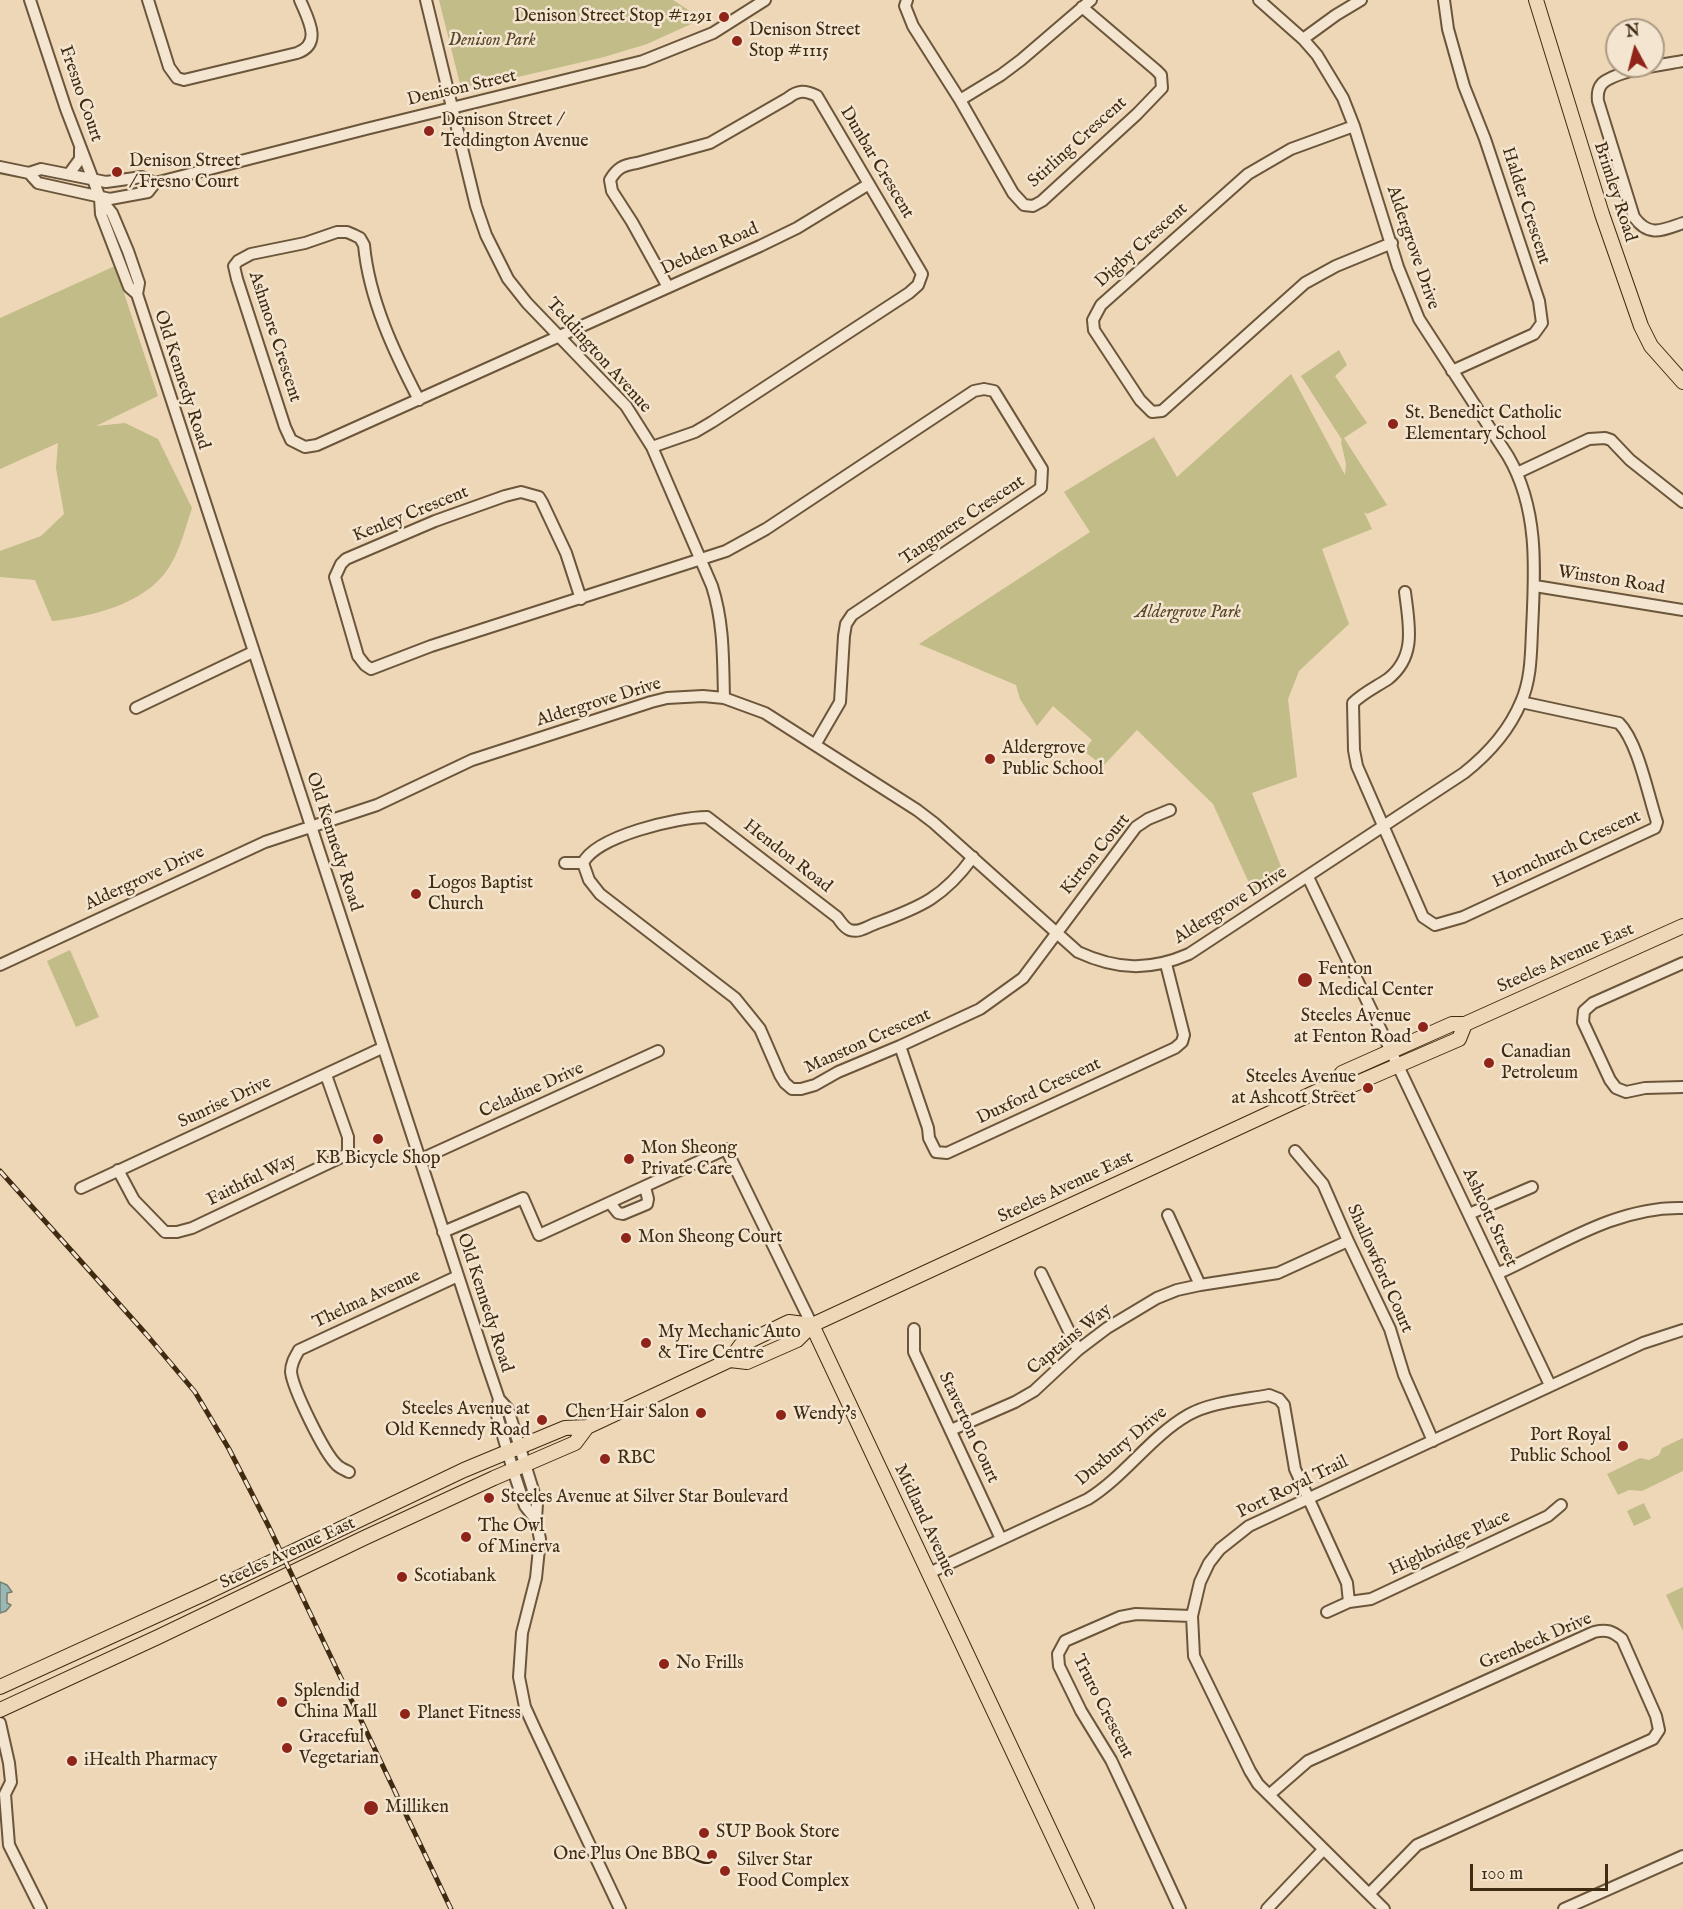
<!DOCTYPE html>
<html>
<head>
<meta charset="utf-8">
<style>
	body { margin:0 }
	#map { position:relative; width:1683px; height:1909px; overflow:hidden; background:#eed7b6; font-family:"IM FELL English",serif }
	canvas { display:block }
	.north { position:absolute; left:1605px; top:18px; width:60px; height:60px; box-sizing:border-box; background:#f4e5d0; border:2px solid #ac9b84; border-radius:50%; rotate:353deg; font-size:16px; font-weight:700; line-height:24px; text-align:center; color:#3f2b12 }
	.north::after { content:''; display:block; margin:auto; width:21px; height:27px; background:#8f2418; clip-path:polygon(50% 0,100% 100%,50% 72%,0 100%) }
	.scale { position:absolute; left:1470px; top:1864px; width:138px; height:27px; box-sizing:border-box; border:3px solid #3f2b12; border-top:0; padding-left:8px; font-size:18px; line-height:21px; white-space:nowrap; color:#3f2b12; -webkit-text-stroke:4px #f4e5d0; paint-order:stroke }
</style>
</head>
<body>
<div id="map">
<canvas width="1683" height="1909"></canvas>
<div class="north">N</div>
<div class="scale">100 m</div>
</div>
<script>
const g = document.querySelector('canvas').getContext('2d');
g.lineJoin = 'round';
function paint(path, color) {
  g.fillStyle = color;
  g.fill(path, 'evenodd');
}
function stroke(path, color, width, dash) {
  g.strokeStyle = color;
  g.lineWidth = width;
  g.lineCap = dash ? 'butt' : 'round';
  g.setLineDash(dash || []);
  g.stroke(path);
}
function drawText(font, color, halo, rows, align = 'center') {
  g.font = font + ' "IM FELL English",serif';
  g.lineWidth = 5;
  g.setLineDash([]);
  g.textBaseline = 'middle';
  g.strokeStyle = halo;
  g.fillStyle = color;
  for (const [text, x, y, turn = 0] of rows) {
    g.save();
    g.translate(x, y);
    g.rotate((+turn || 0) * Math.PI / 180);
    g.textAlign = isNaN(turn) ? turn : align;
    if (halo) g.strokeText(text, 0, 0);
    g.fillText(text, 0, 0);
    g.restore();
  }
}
paint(new Path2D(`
	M439 0H673L702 19 647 44 604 57 479 86 478 84 461 88Z
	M115 266 158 396 96 426 125 423 158 439 192 508C185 529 180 551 168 569 145 604 90 617 52 621L35 580 0 577V551L41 536 64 514 56 468 58 443 0 469V318Z
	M1339 350 1347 365 1335 376 1367 423 1344 438 1387 505 1367 514 1364 512 1372 529 1322 549 1349 624 1299 671 1288 699 1297 777 1252 793 1284 874 1254 894 1213 804 1137 730 1103 766 1084 751 1092 740 1053 706 1037 726 1020 699 1016 685 919 644 1090 532 1064 492 1154 437 1177 477 1291 374 1345 475 1346 464 1341 442 1342 440 1301 376Z
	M70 950 99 1017 76 1027 47 961Z
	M1683 1438V1471L1642 1491 1629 1490 1618 1495 1607 1474 1640 1458 1649 1460 1659 1455 1662 1448Z
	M1644 1503 1651 1518 1634 1526 1627 1511Z
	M1683 1587V1631L1666 1595Z`), '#c1bc88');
const water = new Path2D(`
	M0 1582 7 1585 12 1592 7 1593V1603L11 1605 6 1611 0 1613Z`);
paint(water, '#9ab8b3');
stroke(water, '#768073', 1.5);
const minor = new Path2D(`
	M30 0 66 109 100 198 101 214 129 287 137 294 486 1361 499 1399 508 1409 537 1503 536 1520 540 1539 536 1578 522 1633 519 1677 525 1707 535 1729 620 1909
	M148 0 169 67 177 78 184 80 297 53C323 44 308 19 300 0
	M426 0 476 206 486 235 508 279 527 303 626 406 652 447 712 586C724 623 723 660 724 698
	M907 0 905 6 913 26 960 100 1013 193 1024 205 1033 206 1042 201 1137 114 1162 88 1161 75 1156 70 1082 7
	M1444 0 1448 29 1464 86 1485 139 1539 301 1542 323 1534 334 1452 371
	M1303 39 1336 15 1361 0
	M1683 61C1661 65 1626 69 1607 80 1599 84 1597 92 1598 101L1634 217C1649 238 1663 230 1683 223
	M960 100 1001 75 1021 60 1091 0
	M1354 126 1291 149 1248 174 1101 305 1093 320 1094 330 1140 400 1152 412 1162 411 1305 283 1336 266 1392 243
	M0 167 29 173 41 169 106 182 142 177 155 183
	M29 173 38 183 110 199 148 192 155 183 366 129 643 61 713 33 765 0
	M69 174 80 159V149
	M100 198 112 213 128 251 139 283 137 294
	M419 400C394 352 369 299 364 245L360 238 354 235 347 232H337L305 243 251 254 238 261 234 266 237 279 285 427 291 440 305 447 317 445 760 246 797 228 869 184
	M652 447 695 432 712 422 909 293 918 285 922 274 817 96C805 90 798 90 788 98L710 143 637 163C623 165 617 168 610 180L612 191 632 222 668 287
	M1517 473 1589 439 1605 438 1611 440 1630 460 1683 502
	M1535 586 1683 610
	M1405 592C1409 625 1417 656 1388 679 1376 687 1363 693 1353 703L1354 750 1357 766 1423 917 1435 925 1463 917 1655 828 1657 822C1648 795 1638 742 1619 723L1521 702
	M581 599 566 553 542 502 539 497 521 492 505 496 435 521 346 559 341 564 335 577 358 656 365 665 371 669 431 646 726 551 766 529 974 391 984 389 994 391 1042 469 1041 488 852 615 846 624 844 636 840 702 815 745
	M136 708 253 652
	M565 863H583
	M583 863 589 880 600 894 735 998 760 1029 780 1075 785 1083 792 1089H801L815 1085 838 1072 900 1046 980 1009 1023 978 1136 827 1148 819 1170 810
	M583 863C596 836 678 817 707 817L837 917C841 922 844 928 850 930 860 933 868 926 877 923 921 907 944 897 973 857
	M1308 877 1550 1385
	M1683 963 1593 1003 1584 1011 1583 1022 1610 1080 1616 1088 1626 1092 1645 1088 1683 1087
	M0 965 265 842 377 805 472 760 651 702 667 698 703 696 724 698 765 713 917 810 934 823 1078 952C1117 970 1150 971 1189 954L1464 773C1488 754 1509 731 1521 702 1531 680 1531 654 1532 630 1535 570 1539 509 1508 456L1419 319 1398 267 1354 126 1343 98 1317 55 1303 39 1259 0
	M900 1046 928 1128 929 1138 936 1152 947 1153 1175 1048 1182 1042 1184 1035 1166 964
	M1295 1151 1323 1184 1348 1241 1390 1329 1404 1375 1433 1441
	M419 1160 658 1051
	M118 1170 134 1200 165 1232H177L192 1228 348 1154V1137L326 1075
	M81 1188 382 1048
	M610 1203 618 1213 623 1214 647 1204 648 1199 645 1187
	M1469 1214 1532 1187
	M1168 1215 1200 1285
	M443 1232 523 1198 539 1235 726 1149 812 1325
	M1041 1273 1078 1350
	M1497 1274C1557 1247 1616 1206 1683 1208
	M914 1329V1352L1001 1539
	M499 1399 496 1412 513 1470 525 1506 536 1520
	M951 1430 1015 1402 1034 1391 1078 1350 1107 1328 1157 1298 1177 1290 1200 1285 1278 1273 1348 1241
	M349 1472C345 1470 340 1468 337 1465 324 1453 293 1389 291 1372 291 1363 295 1357 299 1350L458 1276
	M929 1573 1088 1499C1125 1476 1150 1437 1188 1415 1211 1402 1243 1400 1269 1395L1279 1399 1284 1405 1295 1469 1347 1583 1349 1602 1371 1599 1548 1516 1561 1505
	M1327 1612 1349 1602
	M0 1723 9 1763 11 1782 5 1794 9 1845 41 1909
	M1269 1795 1308 1761 1594 1632C1607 1629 1612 1631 1622 1639L1656 1716 1659 1730 1653 1739 1417 1845 1369 1894
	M1180 1909 1128 1796 1111 1760 1081 1711 1059 1666 1058 1654 1065 1641 1120 1617 1136 1614 1192 1616
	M1267 1909 1323 1850
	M1384 1909 1258 1784 1250 1771 1194 1656 1192 1616 1200 1582 1209 1563 1220 1549 1249 1526 1643 1343 1683 1330
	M1564 1909 1683 1856`);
const major = new Path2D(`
	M1536 0 1602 214 1641 326 1651 346 1683 382
	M1335 1083 1348 1087 1459 1039 1465 1024
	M812 1325 1087 1909
	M730 1360 747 1362 797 1340 812 1325 1335 1083 1342 1073 1452 1024H1465L1683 926
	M0 1687 206 1593 464 1470 565 1428 587 1427 602 1420 730 1360 741 1345 789 1322 812 1325
	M0 1710 158 1637 364 1538 494 1478 575 1443 587 1427`);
stroke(minor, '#6b563b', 14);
stroke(major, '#3f2b12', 16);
stroke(minor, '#f4e5d0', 10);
stroke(major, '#eed7b6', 14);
const rail = new Path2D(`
	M0 1171 146 1334 195 1392 229 1449 269 1527 451 1909`);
stroke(rail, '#3f2b12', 5);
stroke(rail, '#f4e5d0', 3, [9]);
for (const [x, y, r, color] of [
	[724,17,6,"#8f2418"],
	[737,41,6,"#8f2418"],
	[429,131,6,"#8f2418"],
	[117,172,6,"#8f2418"],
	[1393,424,6,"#8f2418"],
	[990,759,6,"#8f2418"],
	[416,894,6,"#8f2418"],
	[1305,980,8,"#8f2418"],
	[1423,1027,6,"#8f2418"],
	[1489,1063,6,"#8f2418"],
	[1368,1088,6,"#8f2418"],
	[378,1139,6,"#8f2418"],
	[629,1159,6,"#8f2418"],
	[626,1238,6,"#8f2418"],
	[646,1343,6,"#8f2418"],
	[701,1413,6,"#8f2418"],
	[781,1415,6,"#8f2418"],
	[542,1420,6,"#8f2418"],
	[1623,1446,6,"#8f2418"],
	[605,1459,6,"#8f2418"],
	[489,1498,6,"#8f2418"],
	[466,1537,6,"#8f2418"],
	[402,1577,6,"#8f2418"],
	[664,1664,6,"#8f2418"],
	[282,1702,6,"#8f2418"],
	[405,1714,6,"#8f2418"],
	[287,1748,6,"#8f2418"],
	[72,1761,6,"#8f2418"],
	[371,1808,8,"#8f2418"],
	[704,1833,6,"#8f2418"],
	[712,1855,6,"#8f2418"],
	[725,1871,6,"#8f2418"]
]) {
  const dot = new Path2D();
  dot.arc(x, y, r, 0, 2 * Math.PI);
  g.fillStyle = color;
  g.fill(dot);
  stroke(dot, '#f4e5d0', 2);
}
drawText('18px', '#3f2b12', '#f4e5d0', [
	["Denison Street Stop #1291",712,17,"right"],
	["Denison Street",749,31],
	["Stop #1115",749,52],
	["Denison Street /",441,121],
	["Teddington Avenue",441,142],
	["Denison Street",129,162],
	["/ Fresno Court",129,183],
	["St. Benedict Catholic",1405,414],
	["Elementary School",1405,435],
	["Aldergrove",1002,749],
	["Public School",1002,770],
	["Logos Baptist",428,884],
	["Church",428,905],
	["Fenton",1318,970],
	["Medical Center",1318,991],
	["Steeles Avenue",1411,1017,"right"],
	["at Fenton Road",1411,1038,"right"],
	["Canadian",1501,1053],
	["Petroleum",1501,1074],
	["Steeles Avenue",1356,1078,"right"],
	["at Ashcott Street",1356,1099,"right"],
	["Mon Sheong",641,1149],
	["Private Care",641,1170],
	["KB Bicycle Shop",378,1159,"center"],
	["Mon Sheong Court",638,1238],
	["My Mechanic Auto",658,1333],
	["& Tire Centre",658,1354],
	["Steeles Avenue at",530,1410,"right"],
	["Old Kennedy Road",530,1431,"right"],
	["Chen Hair Salon",689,1413,"right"],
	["Wendy's",793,1415],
	["Port Royal",1611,1436,"right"],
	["Public School",1611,1457,"right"],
	["RBC",617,1459],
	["Steeles Avenue at Silver Star Boulevard",501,1498],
	["The Owl",478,1527],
	["of Minerva",478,1548],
	["Scotiabank",414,1577],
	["No Frills",676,1664],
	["Splendid",294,1692],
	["China Mall",294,1713],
	["Planet Fitness",417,1714],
	["Graceful",299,1738],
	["Vegetarian",299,1759],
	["iHealth Pharmacy",84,1761],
	["Milliken",385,1808],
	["SUP Book Store",716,1833],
	["One Plus One BBQ",700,1855,"right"],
	["Silver Star",737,1861],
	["Food Complex",737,1882]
], 'left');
drawText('italic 18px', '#59482a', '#f4e5d0', [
	["Denison Park",492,41],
	["Aldergrove Park",1188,613]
]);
drawText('18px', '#3f2b12', '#f4e5d0', [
	["Denison Street",462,89,-13],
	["Fresno Court",80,94,71],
	["Stirling Crescent",1078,143,-42],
	["Dunbar Crescent",876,163,59],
	["Brimley Road",1614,192,72],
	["Halder Crescent",1525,206,72],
	["Digby Crescent",1142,246,-42],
	["Aldergrove Drive",1412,248,71],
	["Debden Road",710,250,-24],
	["Ashmore Crescent",274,337,72],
	["Teddington Avenue",598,356,48],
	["Old Kennedy Road",181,380,72],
	["Kenley Crescent",411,515,-22],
	["Tangmere Crescent",963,521,-34],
	["Winston Road",1611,581,9],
	["Aldergrove Drive",599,703,-17],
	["Old Kennedy Road",333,842,72],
	["Hornchurch Crescent",1567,850,-25],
	["Kirton Court",1096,855,-51],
	["Hendon Road",787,857,38],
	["Aldergrove Drive",145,879,-25],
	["Aldergrove Drive",1231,906,-32],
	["Steeles Avenue East",1566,959,-24],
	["Manston Crescent",868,1042,-24],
	["Celadine Drive",532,1091,-24],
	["Duxford Crescent",1039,1092,-25],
	["Sunrise Drive",225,1103,-25],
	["Faithful Way",252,1181,-26],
	["Steeles Avenue East",1066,1188,-25],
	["Ashcott Street",1489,1218,65],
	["Shallowford Court",1379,1269,66],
	["Thelma Avenue",367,1300,-25],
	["Old Kennedy Road",484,1303,72],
	["Captains Way",1070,1340,-39],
	["Staverton Court",968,1428,65],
	["Duxbury Drive",1122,1447,-40],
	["Port Royal Trail",1293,1488,-26],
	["Midland Avenue",924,1521,65],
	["Highbridge Place",1450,1544,-25],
	["Steeles Avenue East",288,1554,-25],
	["Grenbeck Drive",1536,1642,-23],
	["Truro Crescent",1102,1707,63]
]);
</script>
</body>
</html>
